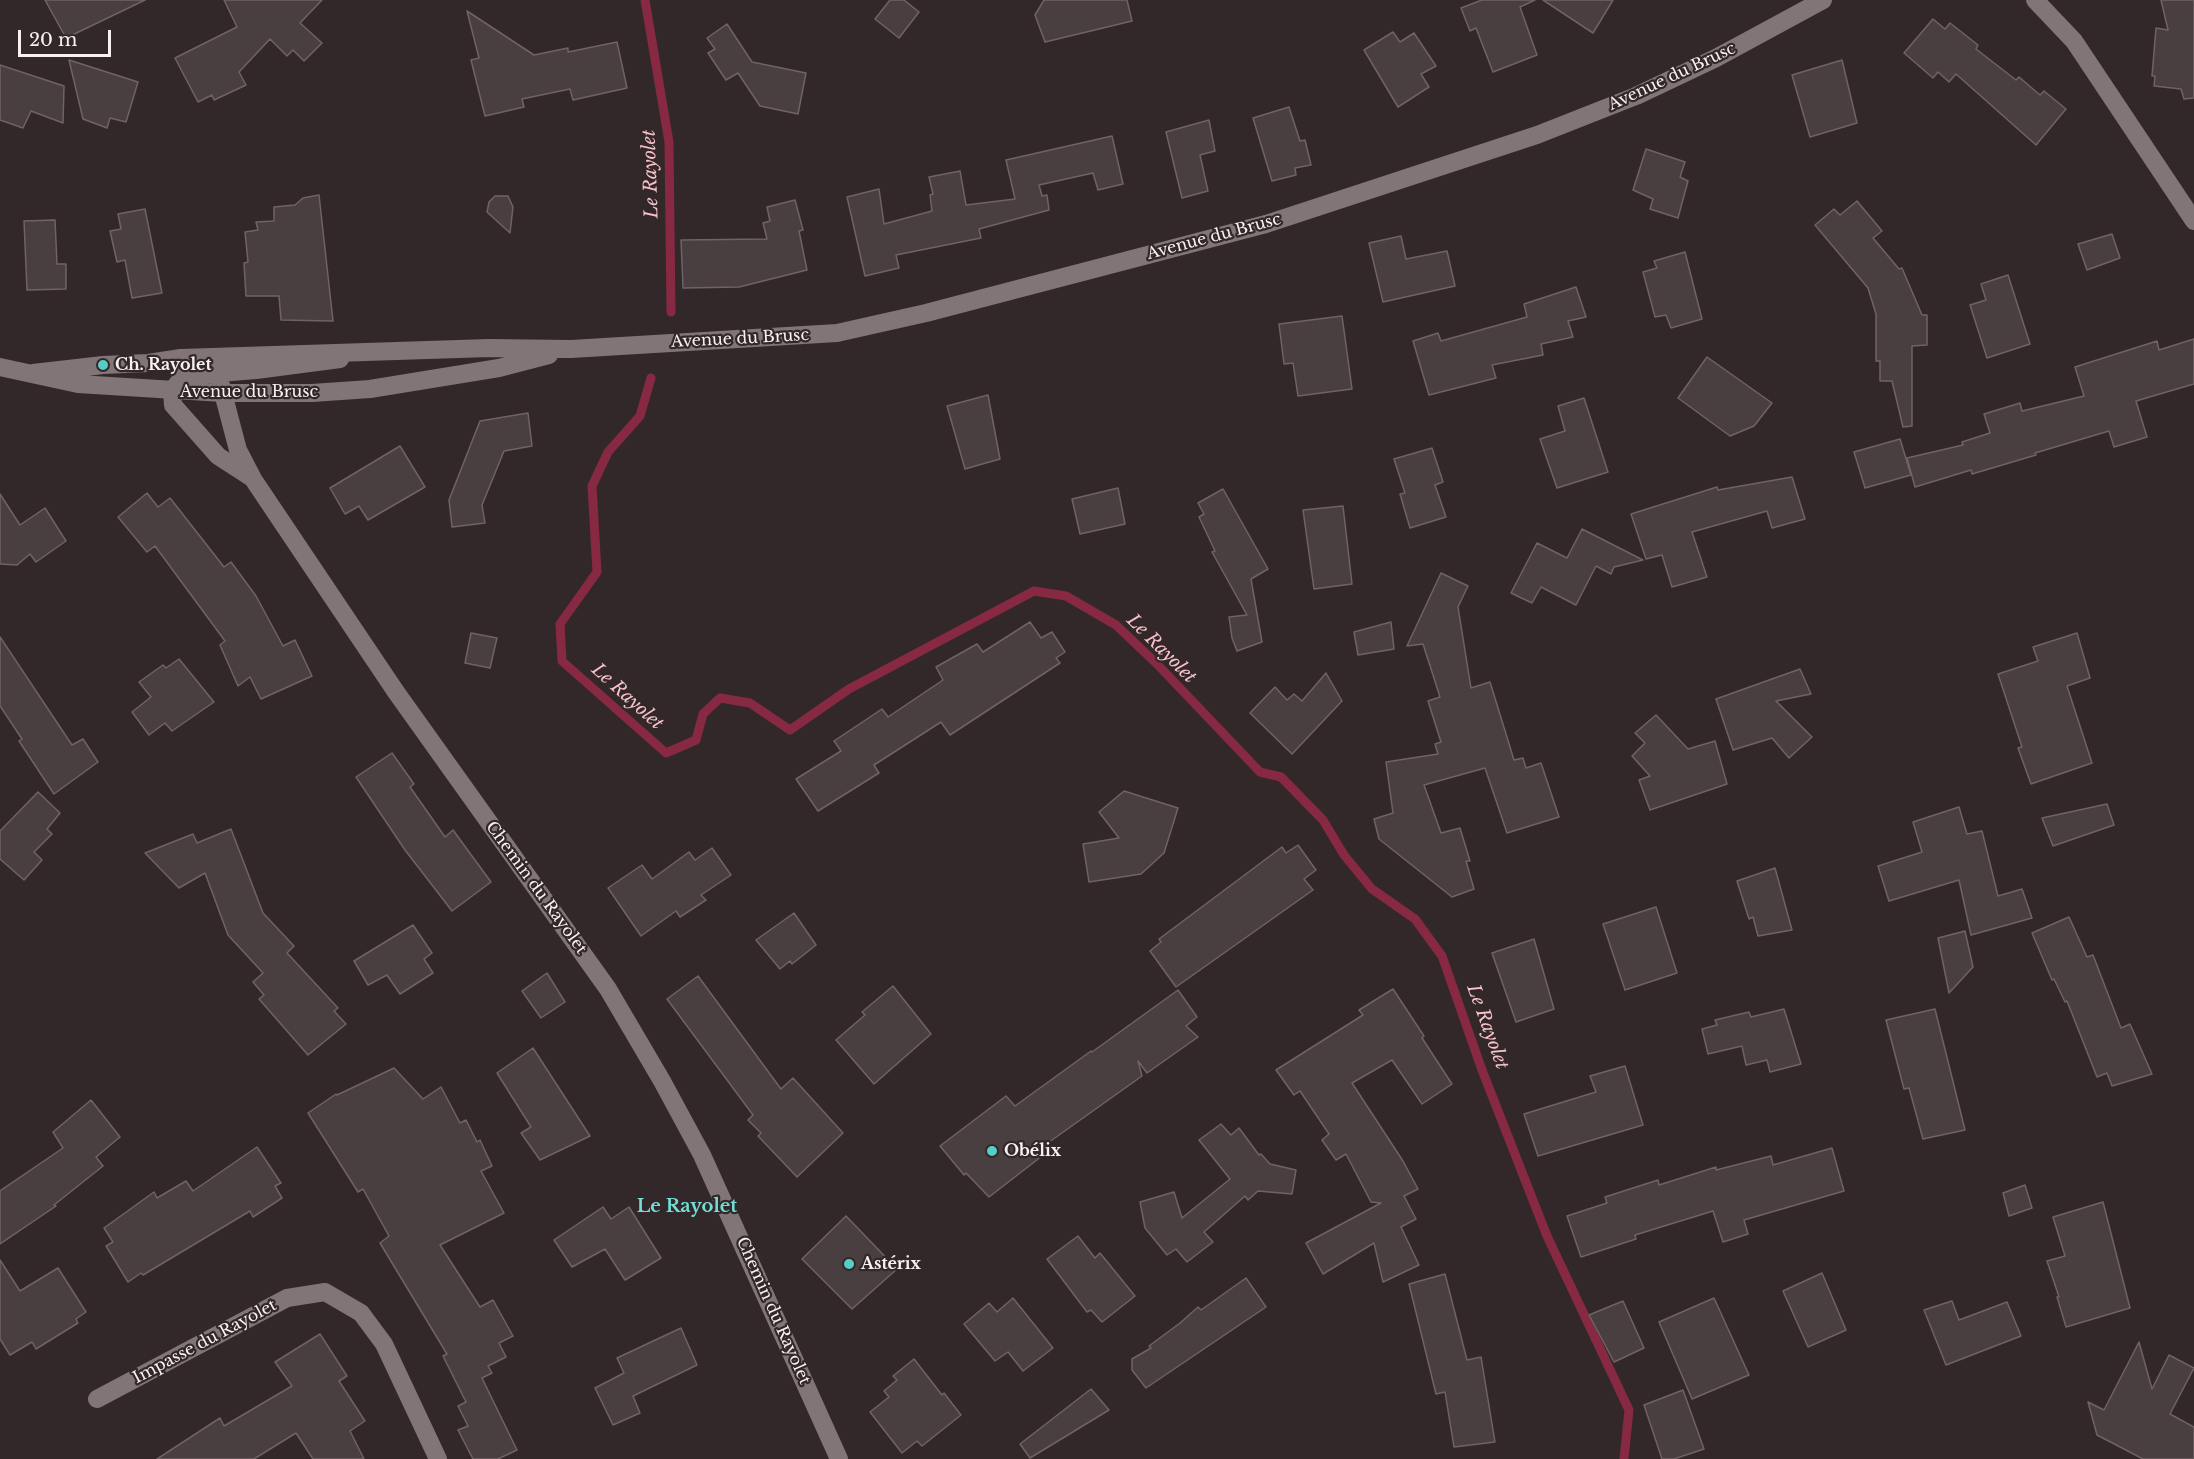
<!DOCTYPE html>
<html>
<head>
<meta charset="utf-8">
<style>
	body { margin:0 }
	#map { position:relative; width:2194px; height:1459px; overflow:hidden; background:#322829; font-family:"Libre Baskerville",serif }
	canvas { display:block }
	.scale { position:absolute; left:18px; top:30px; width:93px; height:27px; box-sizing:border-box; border:3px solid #f8f1f2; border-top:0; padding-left:8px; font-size:18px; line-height:21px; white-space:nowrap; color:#f8f1f2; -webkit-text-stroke:4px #322829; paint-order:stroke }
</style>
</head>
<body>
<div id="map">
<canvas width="2194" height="1459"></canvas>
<div class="scale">20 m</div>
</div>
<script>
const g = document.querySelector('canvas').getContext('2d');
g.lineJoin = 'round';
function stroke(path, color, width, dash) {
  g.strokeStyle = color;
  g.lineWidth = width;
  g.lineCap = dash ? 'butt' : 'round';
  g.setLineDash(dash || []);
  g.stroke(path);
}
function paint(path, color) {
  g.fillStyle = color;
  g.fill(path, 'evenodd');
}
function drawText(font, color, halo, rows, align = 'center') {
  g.font = font + ' "Libre Baskerville",serif';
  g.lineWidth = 4.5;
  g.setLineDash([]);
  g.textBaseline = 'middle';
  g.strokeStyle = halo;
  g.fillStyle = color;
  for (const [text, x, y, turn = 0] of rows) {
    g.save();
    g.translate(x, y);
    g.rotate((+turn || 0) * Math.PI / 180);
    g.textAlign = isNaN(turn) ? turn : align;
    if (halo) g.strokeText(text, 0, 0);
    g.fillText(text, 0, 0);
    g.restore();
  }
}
stroke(new Path2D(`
	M645 0 669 142 671 312
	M651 378 640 416 608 452 592 486 597 572 560 624 562 661 666 753 696 740 703 714 720 698 750 703 790 730 849 689 1034 591 1066 596 1116 625 1157 664 1260 772 1281 777 1323 820 1344 855 1372 889 1415 919 1442 956 1482 1070 1547 1236 1629 1410 1624 1459`), '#872943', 9);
const building = new Path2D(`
	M45 0H145L66 38Z
	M224 0H322L300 23 322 43 304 61 293 50 287 56 270 39 239 72 246 85 214 100 212 95 198 102 175 58 237 27Z
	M890 0H904L919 12 899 38 875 19Z
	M1044 0H1127L1132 21 1045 42 1035 15Z
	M1482 0H1535L1520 7 1537 55 1493 72 1476 28 1470 31 1461 8Z
	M1543 0H1613L1593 33Z
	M2161 0H2194V98L2184 99 2181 89 2154 86 2155 76H2152L2156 28 2168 30Z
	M467 11 534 55 568 48V52L617 42 627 88 573 100 570 89 522 99 524 107 485 116 471 60 479 58Z
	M1933 19 1945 29 1950 23 1978 45 1976 49 2016 80 2019 77 2040 95 2044 91 2066 109 2036 145 1956 74 1949 82 1938 72 1933 78 1904 53Z
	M727 24 752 62 806 73 798 114 760 106 738 73 726 80 708 53 715 49 707 38Z
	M1393 32 1400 42 1414 33 1436 66 1421 74 1429 87 1398 107 1364 50Z
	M69 60 138 82 126 122 110 118 107 128 83 119Z
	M1842 60 1857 123 1810 137 1792 75Z
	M0 65 64 86 63 123 31 111 23 128 0 120Z
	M1289 107 1300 141 1305 140 1311 165 1295 168 1296 175 1272 181 1253 118Z
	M1209 120 1215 151 1200 155 1208 191 1182 198 1166 132Z
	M1112 136 1123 184 1098 190 1093 173 1039 185 1042 196 1047 195 1049 210 979 229 981 238 896 255 899 268 865 276 847 197 879 189 884 224 932 211 930 195 933 194 929 177 960 171 966 205 1015 199 1006 160Z
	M1646 149 1685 162 1680 177 1688 181 1678 218 1650 209 1653 199 1633 190Z
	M319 195 333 321 281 320 279 296H246L244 263 248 262 245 232 258 230 256 222 274 221V207L295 205 303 198Z
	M495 196H508L513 207 510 233 487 212 489 202Z
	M795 200 803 230 799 231 807 270 739 287 683 288 681 240 767 239 763 223 770 221 767 207Z
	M1857 201 1882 231 1873 238 1899 269 1902 268 1922 315H1927V345L1912 346V426L1903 427 1892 381H1880V361H1876V314L1868 288 1815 225 1834 209 1840 215Z
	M145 209 162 293 132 298 125 260 117 262 110 231 121 229 118 214Z
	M55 220 57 264H66V289L27 290 24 221Z
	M2112 234 2120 258 2087 270 2078 244Z
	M1401 236 1406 259 1447 251 1455 286 1383 302 1369 243Z
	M1685 252 1702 319 1671 328 1666 315 1655 317 1643 272 1657 268 1654 261Z
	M2008 275 2030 344 1987 358 1970 305 1986 300 1981 284Z
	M1576 287 1586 317 1568 321 1573 337 1541 344 1543 355 1492 365 1496 378 1429 395 1413 341 1438 333 1441 341 1527 317 1524 304Z
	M1342 316 1352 389 1298 396 1293 363 1284 364 1279 324Z
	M2194 339V384L2136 401 2147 437 2114 447 2109 431 2035 453 2036 455 1972 474 1971 470 1915 487 1907 458 1963 445 1962 442 1990 433 1984 414 2020 403 2022 411 2084 396 2075 367 2157 341 2159 350Z
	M1707 357 1772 403 1754 426 1730 436 1678 398Z
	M988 395 1000 459 965 469 947 406Z
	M1584 398 1608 472 1557 488 1540 439 1565 431 1558 406Z
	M528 413 532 446 504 451 482 505 485 523 452 527 449 500 480 421Z
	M1900 439 1911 475 1865 488 1854 452Z
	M400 446 425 487 368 520 359 506 345 514 330 488Z
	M1432 448 1443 482 1435 485 1446 517 1410 528 1400 494 1405 493 1394 459Z
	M1792 477 1805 519 1772 528 1767 511 1692 532 1707 577 1672 587 1662 555 1646 559 1631 514 1717 487 1718 490Z
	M1118 488 1125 524 1080 534 1072 499Z
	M1223 489 1268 569 1251 579 1262 642 1237 651 1232 638 1229 617 1247 615 1212 552 1215 551 1199 517 1204 514 1198 503Z
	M147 493 158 507 170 498 224 567 231 562 256 596 283 646 295 640 312 676 261 699 250 677 238 686 220 645 225 641 155 546 147 552 118 517Z
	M0 494 20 525 45 508 66 541 36 562 30 554 17 565 0 564Z
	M1343 506 1352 584 1314 589 1303 510Z
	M1582 529 1643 560 1614 567 1611 574 1596 566 1576 605 1541 587 1532 603 1511 593 1537 543 1567 558Z
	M1441 573 1468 586 1458 607 1471 688 1490 682 1514 760 1523 758 1526 768 1541 763 1559 817 1507 833 1485 768 1424 785 1441 833 1460 828 1470 861H1466L1474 889 1452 897 1379 839 1374 819 1393 813 1386 762 1438 754 1435 744 1441 742 1428 701 1440 697 1423 644 1407 646Z
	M1030 622 1041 638 1052 632 1065 652 1056 658 1060 663 950 735 941 722 874 765 879 773 818 811 796 779 841 751 834 741 882 709 888 717 943 680 936 667 977 644 983 652Z
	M1391 622 1394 649 1358 655 1354 632Z
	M471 633 497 638 490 668 465 663Z
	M2077 633 2090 678 2067 686 2092 763 2031 784 2018 748 2022 747 1998 674 2038 661 2033 647Z
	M0 637 72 745 83 739 98 762 54 794 19 741 22 739 0 706Z
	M179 659 214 702 172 731 165 723 149 735 132 712 151 697 139 682 163 665 166 668Z
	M1800 669 1811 694 1776 701 1812 737 1789 758 1772 738 1733 750 1716 699Z
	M1326 673 1342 701 1292 754 1250 713 1275 687 1287 700 1294 694 1302 701Z
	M1656 715 1688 749 1715 741 1727 784 1650 810 1639 780 1650 776 1632 756 1645 743 1635 733Z
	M392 753 414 784 410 787 445 837 453 830 491 882 452 911 405 850 356 777Z
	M1124 791 1178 808 1164 853 1141 874 1089 882 1083 844 1119 838 1099 812Z
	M38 792 60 813 47 829 52 834 34 852 42 860 24 880 0 859V831Z
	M2107 804 2114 825 2053 846 2042 818Z
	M1959 807 1967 834 1982 831 1998 896 2022 889 2032 918 1971 935 1959 880 1889 901 1878 866 1922 852 1913 822Z
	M231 829 263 913 294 946 287 953 338 1008 334 1011 346 1024 308 1055 259 999 264 995 253 982 263 973 228 935 205 873 179 888 145 853 193 834 197 843Z
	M1298 845 1316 870 1304 879 1313 890 1176 987 1150 951 1161 942 1159 939 1282 847 1286 853Z
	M712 848 731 875 701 895 706 900 680 917 676 911 641 936 608 888 642 865 652 879 689 852 695 860Z
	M1775 868 1792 930 1758 936 1753 917 1749 919 1737 881Z
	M1656 907 1677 973 1625 990 1603 924Z
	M794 913 816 945 792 964 790 961 780 969 756 940Z
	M2069 917 2087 957 2093 955 2121 1028 2130 1024 2152 1074 2112 1086 2107 1073 2097 1077 2067 1001 2065 1002 2054 979 2052 980 2032 933Z
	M413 925 432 953 424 959 433 973 400 994 387 975 368 985 354 961Z
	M1965 931 1973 967 1949 993 1938 938Z
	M1534 939 1554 1009 1516 1022 1492 953Z
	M547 973 565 1002 541 1018 522 991Z
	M698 976 781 1089 793 1078 843 1133 797 1177 758 1136 761 1133 748 1120 753 1115 667 999Z
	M893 986 931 1034 874 1084 836 1040 865 1015 862 1012Z
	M1393 989 1424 1036 1422 1038 1452 1084 1422 1104 1392 1060 1352 1083 1403 1161 1418 1189 1404 1196 1416 1219 1401 1227 1419 1265 1383 1282 1374 1243 1323 1274 1306 1243 1381 1203 1371 1202 1346 1154 1336 1160 1322 1140 1329 1134 1300 1091 1294 1095 1276 1070 1363 1015 1359 1010Z
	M1178 990 1197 1017 1186 1026 1198 1037 1147 1073 1138 1061 1142 1076 1038 1150 1042 1156 989 1197 966 1173 964 1175 940 1146 1006 1096 1015 1106 1091 1051 1092 1052Z
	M1784 1009 1801 1064 1770 1072 1767 1060 1746 1065 1742 1046 1708 1054 1702 1029 1717 1025 1715 1020 1749 1012 1751 1017Z
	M1935 1009 1965 1130 1923 1139 1909 1088 1904 1089 1886 1020Z
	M533 1048 590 1136 540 1160 521 1133 531 1127 497 1073Z
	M1625 1066 1643 1125 1538 1156 1524 1114 1596 1092 1590 1076Z
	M394 1068 423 1099 441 1087 460 1123 466 1120 477 1142 480 1140 492 1166 481 1171 504 1213 440 1245 480 1307 493 1300 513 1336 499 1343 506 1357 488 1366 492 1373 482 1378 517 1450 498 1459H473L458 1430 468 1426 458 1406 466 1402 443 1356 447 1354 380 1243 389 1236 363 1189 358 1192 308 1113 336 1094 337 1095Z
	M91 1100 120 1137 96 1157 103 1166 54 1205 56 1206 0 1244V1191L63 1148 53 1132Z
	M1221 1124 1231 1135 1239 1128 1259 1155 1261 1154 1270 1164 1296 1170 1292 1194 1258 1191 1248 1200 1245 1196 1204 1232 1213 1242 1187 1262 1176 1249 1167 1255 1145 1228 1140 1202 1174 1192 1182 1218 1230 1179 1199 1140Z
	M257 1147 281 1183 275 1186 282 1198 253 1217 250 1211 143 1275 141 1273 128 1282 106 1246 113 1242 104 1228 154 1192 157 1198 186 1181 193 1191Z
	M1832 1148 1844 1191 1744 1220 1748 1234 1723 1242 1713 1211 1635 1235 1636 1239 1581 1257 1567 1216 1607 1203 1605 1197 1658 1180 1659 1185 1716 1167V1170L1771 1156 1773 1165Z
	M2025 1185 2032 1208 2009 1216 2003 1193Z
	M2103 1202 2130 1308 2066 1327 2057 1297H2059L2047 1261 2065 1256 2053 1217Z
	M603 1207 611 1219 629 1207 661 1258 625 1280 605 1249 572 1267 554 1240Z
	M846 1216 897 1269 852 1309 802 1259Z
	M1078 1236 1095 1258 1100 1253 1135 1296 1102 1322 1091 1310 1087 1312 1047 1259Z
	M0 1260 20 1291 58 1268 86 1312 76 1319 78 1323 36 1349 32 1342 10 1355 0 1339Z
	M1822 1273 1846 1330 1808 1347 1783 1291Z
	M1445 1274 1467 1360 1481 1357 1495 1442 1454 1447 1445 1392 1436 1394 1409 1284Z
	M1246 1278 1266 1307 1146 1388 1132 1370V1359L1151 1348 1149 1346 1180 1323 1198 1307 1201 1310Z
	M1013 1298 1053 1348 1023 1371 1008 1352 995 1361 964 1324 989 1303 997 1312Z
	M1714 1298 1749 1375 1692 1399 1659 1322Z
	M1623 1301 1644 1348 1614 1362 1589 1315Z
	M1952 1301 1959 1320 2007 1302 2021 1336 1946 1365 1924 1310Z
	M681 1328 697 1365 633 1396 640 1413 613 1425 595 1388 624 1373 617 1358Z
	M320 1334 347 1376 339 1381 365 1421 350 1431 364 1459H313L296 1433 254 1459H157L220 1418 224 1426 292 1386 275 1362Z
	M2139 1342 2152 1389 2169 1355 2194 1368 2170 1414 2194 1427V1459H2143L2097 1435 2088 1402 2104 1410Z
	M914 1359 942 1395 944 1393 961 1415 922 1446 917 1441 902 1453 870 1412 889 1397 884 1391 897 1380 893 1376Z
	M1091 1389 1109 1410 1030 1458 1020 1444Z
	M1683 1390 1704 1449 1674 1459H1662L1644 1405Z`);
paint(building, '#4a3f40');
stroke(building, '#6f6365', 1.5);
stroke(new Path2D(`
	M181 358 204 366 218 374 238 450 253 479 396 692 608 989 662 1081 702 1155 839 1459
	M252 478 218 456 173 405 172 391 183 376 256 370 340 359
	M97 1399 287 1298 325 1292 361 1313 384 1344 438 1459`), '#817577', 18);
stroke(new Path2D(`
	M2035 0 2074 41 2194 221
	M0 367 78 384 223 393H312L370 389 499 368 549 355
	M33 373 103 365 148 363 181 358 489 348 571 349 837 333 926 313 1266 224 1537 135 1636 96 1716 58 1823 0`), '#817577', 18);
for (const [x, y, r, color] of [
	[103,365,6,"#56cec4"],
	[992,1151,6,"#56cec4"],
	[849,1264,6,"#56cec4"]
]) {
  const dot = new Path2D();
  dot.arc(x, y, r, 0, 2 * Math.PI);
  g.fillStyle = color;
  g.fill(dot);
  stroke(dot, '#322829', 2);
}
drawText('16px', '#f8f1f2', '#322829', [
	["Avenue du Brusc",1672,77,-25],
	["Avenue du Brusc",1214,237,-15],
	["Avenue du Brusc",740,339,-3],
	["Avenue du Brusc",249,392],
	["Chemin du Rayolet",536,888,54],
	["Chemin du Rayolet",773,1311,66],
	["Impasse du Rayolet",205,1342,-28]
]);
drawText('bold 16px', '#f8f1f2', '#322829', [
	["Ch. Rayolet",115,365],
	["Obélix",1004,1151],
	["Astérix",861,1264]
], 'left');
drawText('italic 18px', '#f9c2ca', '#322829', [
	["Le Rayolet",651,174,-92],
	["Le Rayolet",1161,649,45],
	["Le Rayolet",627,697,42],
	["Le Rayolet",1487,1027,70]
]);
drawText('bold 18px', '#72ddd4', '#322829', [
	["Le Rayolet",687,1207]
]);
</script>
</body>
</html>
